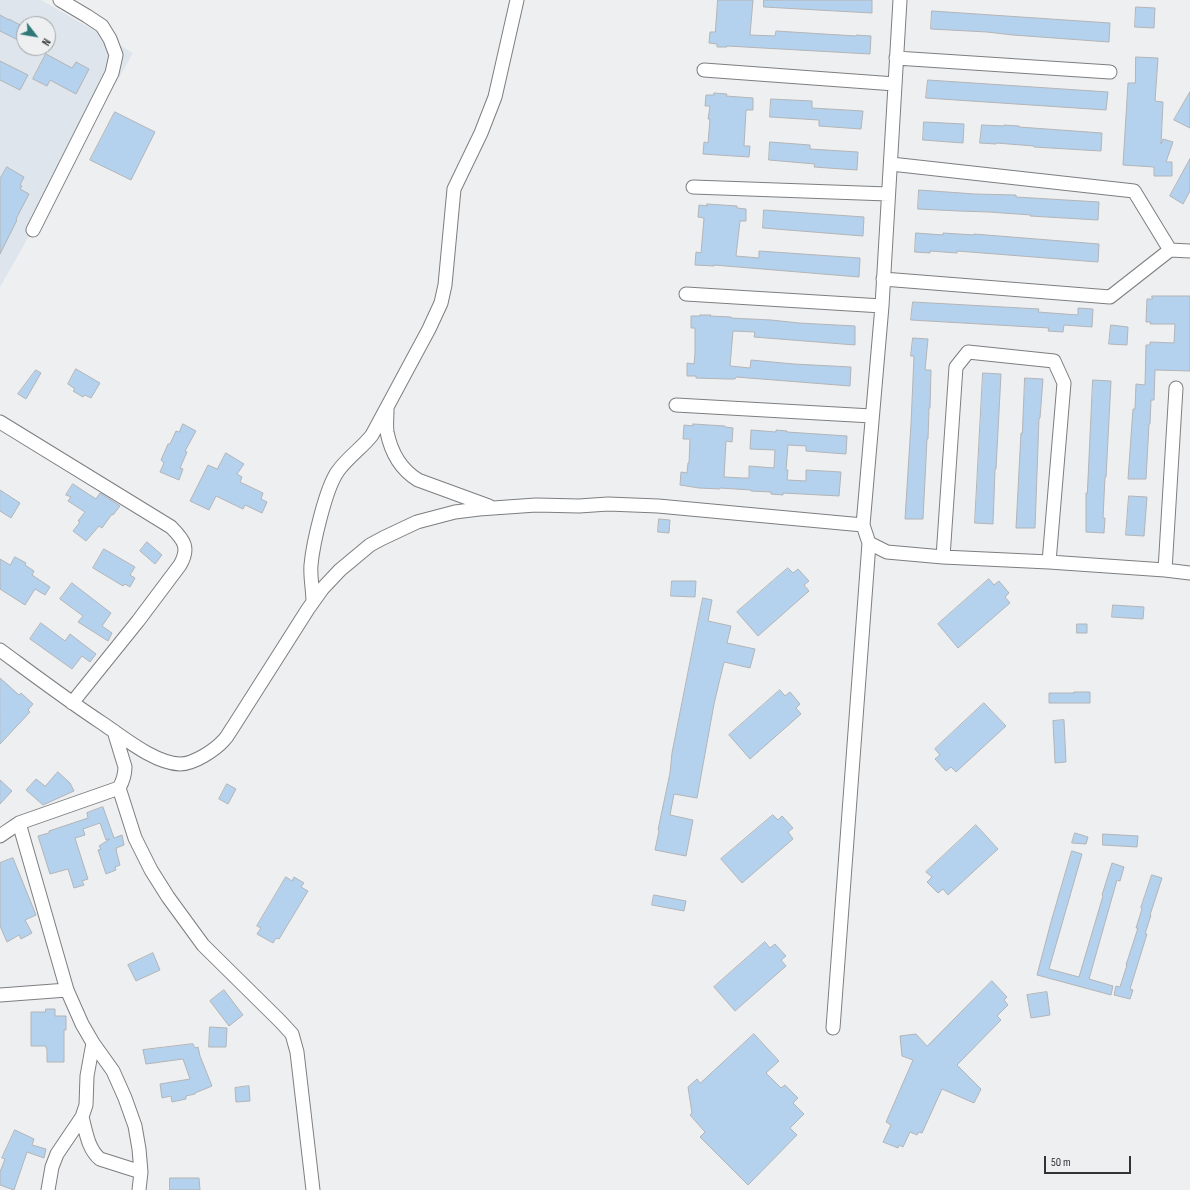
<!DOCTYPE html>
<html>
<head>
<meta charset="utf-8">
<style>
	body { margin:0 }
	#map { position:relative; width:1190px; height:1190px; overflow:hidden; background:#edeff1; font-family:"Sofia Sans Condensed",sans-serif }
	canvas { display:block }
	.north { position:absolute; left:16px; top:16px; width:40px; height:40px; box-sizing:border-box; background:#edeff1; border:1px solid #a2a4a5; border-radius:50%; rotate:121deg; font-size:11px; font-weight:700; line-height:16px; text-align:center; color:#323334 }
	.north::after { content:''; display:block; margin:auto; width:14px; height:18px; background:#2f7876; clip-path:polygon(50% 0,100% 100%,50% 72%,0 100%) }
	.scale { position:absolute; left:1044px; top:1156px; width:87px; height:18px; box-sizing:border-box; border:2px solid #323334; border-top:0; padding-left:5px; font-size:12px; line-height:14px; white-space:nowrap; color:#323334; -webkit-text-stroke:3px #edeff1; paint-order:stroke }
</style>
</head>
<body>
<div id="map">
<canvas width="1190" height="1190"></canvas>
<div class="north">N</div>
<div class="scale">50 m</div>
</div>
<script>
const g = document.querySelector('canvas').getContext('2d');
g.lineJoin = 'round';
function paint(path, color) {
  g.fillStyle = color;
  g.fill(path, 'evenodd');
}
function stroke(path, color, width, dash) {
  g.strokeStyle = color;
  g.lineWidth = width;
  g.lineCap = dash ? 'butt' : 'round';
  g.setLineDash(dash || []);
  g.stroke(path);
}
paint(new Path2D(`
	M0 0H41L133 53 0 287ZM24 24H48V48H24Z`), '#dee5ed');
const building = new Path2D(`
	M718 0H753L750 35 775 36 776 31 856 36V35L871 36 870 54 727 46V47H717V44L709 43 710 32H715Z
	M764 0H872V13L764 7Z
	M1136 7 1155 8 1154 28 1135 27Z
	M932 11 1110 23 1109 42 1013 35 987 32 931 29Z
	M0 15 9 20V19L24 27V43L0 31Z
	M46 54 72 68 76 62 89 69 76 94 50 80 47 86 33 79Z
	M1136 57 1158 58 1155 101 1163 102 1161 144 1163 139 1173 142 1166 162H1172V176H1154V167L1123 165 1128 83H1135Z
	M0 61 28 75 20 90 0 80Z
	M928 80 1108 92 1106 110 926 98Z
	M1190 92V128L1174 120Z
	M714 93 727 94 726 96 753 98V110H746L744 146H750L749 157 703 154 704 142 708 143 710 119H708L710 106H705L706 95H714Z
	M771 99 812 101V108L863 111 861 129 819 126V120L770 117Z
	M115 112 155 132 131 180 90 160Z
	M924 122 964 124 963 143 923 140Z
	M982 125 1004 126V125L1019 126V127L1102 133 1101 151 1034 147V146L996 143V144L980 143Z
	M770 142 810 145V149L858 152 857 170 814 167 815 164 769 160Z
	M1190 159V191L1183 204 1170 196Z
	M7 167 24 177 20 185 22 186 20 189 29 194 16 219 17 220 0 254V179Z
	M919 190 975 194 1016 195V197L1099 202 1098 220 1030 216 1031 215 989 212 959 211 918 209Z
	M707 204 737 206V208L746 209V221H740L736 256 759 258V251L860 258 859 277 714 265V266L695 265 696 252 701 253 704 218 698 217 699 205 707 206Z
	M764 210 864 217 863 236 763 228Z
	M916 233 943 235V233L974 235V234L1099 244 1098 262 957 251V253L930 251V253L915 252Z
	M1152 296H1190V371L1155 370 1154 400H1151L1150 424H1149L1146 479H1128L1133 409H1135L1136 384 1145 385 1146 345H1150V342L1174 343 1175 324H1150L1151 322H1146L1147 299H1152Z
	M913 302 1039 309 1038 312 1078 315V308L1093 309 1092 327 1064 325 1063 332 1048 331 1049 328 911 320Z
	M700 315H711L710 316 731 317V318L771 320 799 323 855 326V345L754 337 755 332 733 331 730 366 750 368 751 360 794 364 851 367 850 386 736 377 735 379H727L696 378V376H687V363L694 364 695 353V328H691V316H700Z
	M1111 325 1128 327 1127 345 1109 344Z
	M913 338 928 339 925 370H931L930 408H929L928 439H927L923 519H905L911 424 914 356H911Z
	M76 369 100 383 91 398 85 395 83 397 73 391 75 389 68 384Z
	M36 370 41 373 26 399 18 394Z
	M983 373 1001 374 996 469H995L993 524 975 523Z
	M1025 378 1043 379 1040 418H1039L1035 528H1016L1021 433H1022Z
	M1093 380 1111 381 1106 477H1105L1103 518H1105L1104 533 1086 532V493H1087Z
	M183 424 196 431 185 451 187 452 180 468 183 469 179 480 160 472 164 463 161 460 168 444H170L176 431 179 432Z
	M693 424 725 426V427L733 428 732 442 726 441 724 477 743 478H749V466L774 468 775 450 750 449 751 430 776 432V430L787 431V432L847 436 846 454 806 451V446L788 445 786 470H788L787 480 806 481V470L841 472 839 496 783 493V495L771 494V492L751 491V490L720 488V489L699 488 680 485 681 472 687 473 688 463H689L690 439H683L684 425 693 426Z
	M226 453 244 464 237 474 242 477 240 482 263 493 261 499 267 502 262 513 245 505 243 509 216 496 209 510 190 501 208 465 217 469Z
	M73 484 96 499 100 493 120 506 113 515 112 514 102 528 99 526 86 541 73 531 80 522 78 521 85 512 68 501 71 497 66 495Z
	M0 490 20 503 11 518 0 511Z
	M1129 496 1147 497 1144 536 1126 535Z
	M659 519 670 520 669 533 658 532Z
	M147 542 162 555 155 564 140 551Z
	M104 549 135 567 130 575 135 578 130 587 125 584 123 586 93 568Z
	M15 557 26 563 25 565 34 571 32 575 50 587 45 595 35 589 25 605 0 589V559L10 565Z
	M788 568 793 573 798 569 809 581 804 585 809 591 758 636 737 612Z
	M989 579 994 585 999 581 1009 593 1005 597 1010 603 958 648 938 624Z
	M672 581H696L695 597 671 596Z
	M72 583 111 613 102 626 112 633 108 641 78 622 83 616 60 599Z
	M703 598 712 600 708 621 731 626 727 643 755 649 750 668 724 662 714 704 697 798 674 794 670 815 693 820 686 856 655 850 659 831 658 830 670 773 672 753Z
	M1113 605 1144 607 1143 619 1112 617Z
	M41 623 65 641 70 634 96 654 90 662 82 656 72 669 30 639Z
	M1077 624H1087V633H1077Z
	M0 678 19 695 21 693 33 704 28 710 30 712 0 744Z
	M780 690 785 696 790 692 800 704 796 708 801 714 750 759 729 735Z
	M1074 692H1090V703H1049V693H1074Z
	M984 703 1006 726 956 772 951 767 946 771 935 759 940 755 935 749Z
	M1064 720 1066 762 1055 763 1053 721Z
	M58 772 70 783 74 791 43 805 26 790 36 779 45 786Z
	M0 780 12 791 0 804Z
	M227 784 236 789 228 804 219 799Z
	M103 807 114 838 122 835 124 845 116 848 117 850H116L120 865 115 867 116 870 106 874 98 850 101 849 99 846 110 839 106 840 100 823 83 829 85 835 75 838 88 879 82 881 84 885 74 888 68 869 50 874 38 836 49 833V831L88 818 87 813Z
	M773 815 778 820 782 816 793 828 788 832 793 839 742 883 721 859Z
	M976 825 998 849 948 895 943 889 938 893 927 882 932 877 926 872Z
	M1075 833 1088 837 1086 844 1072 843Z
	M1103 834 1138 836 1137 847 1103 845Z
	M1072 851 1082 854 1049 969 1079 977 1103 896 1102 895 1112 863 1124 867 1120 881 1117 880 1089 979 1113 986 1111 995 1037 975 1051 922Z
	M13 858 36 915 25 920 32 933 21 939 19 935 7 942 0 926V863Z
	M1152 875 1162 878 1150 915H1151L1145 934H1147L1130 989 1133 990 1130 999 1114 995 1116 986 1120 987 1127 965H1126L1138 928H1136L1142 909 1141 908Z
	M286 877 292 881 294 877 304 883 301 887 308 891 279 939 276 938 273 943 257 934 261 928 257 926Z
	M654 895 686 901 684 911 652 905Z
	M765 942 770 948 775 944 786 956 781 960 786 966 735 1011 714 987Z
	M153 953 160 970 136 981 128 965Z
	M992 981 1007 997 1004 1000 1008 1005 997 1016 1001 1020 957 1065 981 1089 974 1103 942 1089 922 1133 919 1132 917 1135 910 1132 903 1147 899 1145 898 1148 883 1142 891 1125 886 1122 913 1060 902 1056 900 1036 916 1034 927 1046Z
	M224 990 243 1015 229 1026 210 1001Z
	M1047 992 1050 1015 1031 1018 1027 995Z
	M46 1009H55V1016H66V1030H64V1062H47V1049L46 1048V1046H31V1012H45Z
	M210 1027 227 1028 226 1047H209Z
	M754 1034 779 1061 766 1073 781 1088 785 1085 798 1098 793 1103 804 1114 790 1128 797 1135 748 1185 700 1137 705 1132 690 1115 692 1113 688 1087 697 1079 700 1083Z
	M193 1044 195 1048 198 1047 200 1056 212 1086 195 1093V1094L186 1096V1099L172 1102 171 1096 162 1098 160 1084 190 1079 183 1059 146 1064 143 1050Z
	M249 1086 250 1101 236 1102 235 1088Z
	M15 1130 34 1139 32 1145 46 1149 44 1158 27 1152 14 1190 0 1185V1172L5 1159 2 1158Z
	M170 1178H199L200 1190H170Z`);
paint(building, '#b4d2ee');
stroke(building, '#b3b4b6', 1);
const minor = new Path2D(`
	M896 58 1110 72
	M704 70 895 84
	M891 164 1134 191 1170 250
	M693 187 888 194
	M33 230 112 73 116 55 110 39 102 26 87 16 60 0
	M883 279 1110 297 1170 250 1190 251
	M686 294 882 306
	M676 405 872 416
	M387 410C387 417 386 425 387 432 391 452 400 469 418 480L489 506
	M0 422 171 527C184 540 190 548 180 565L138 621 72 703
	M869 543 887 552 943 557 1049 562 1165 570 1190 573
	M943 557 956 367 968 352 1054 361 1064 383 1049 562
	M1165 570 1176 388
	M313 602C313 590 310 577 311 565 313 543 326 487 338 471 348 457 362 448 372 435L429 329 441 303 445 285 454 189 481 133 495 97 517 0
	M0 650C34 675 67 700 102 723 123 737 154 763 180 764 194 764 215 750 224 740 228 736 230 731 233 727L308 609 323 588 340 570 370 545 383 538 417 522 455 512 479 509 536 505 579 506 608 504 658 506 863 525
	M119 788 135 838 151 870 168 897 203 945 280 1021 292 1034 297 1052 313 1190
	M19 823 67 990 82 1024 93 1043 113 1071 125 1098 135 1126 139 1149 141 1172 139 1190
	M0 836 19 823 119 788C123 781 125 775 125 767L114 731
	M0 995 67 990
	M833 1028 869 543 863 525 882 306 900 0
	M82 1117C86 1132 88 1149 100 1159L141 1172
	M48 1190 52 1167 57 1154 82 1117 86 1105 87 1076 93 1043`);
stroke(minor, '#7d7e80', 15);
stroke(minor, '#fff', 13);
</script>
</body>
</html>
